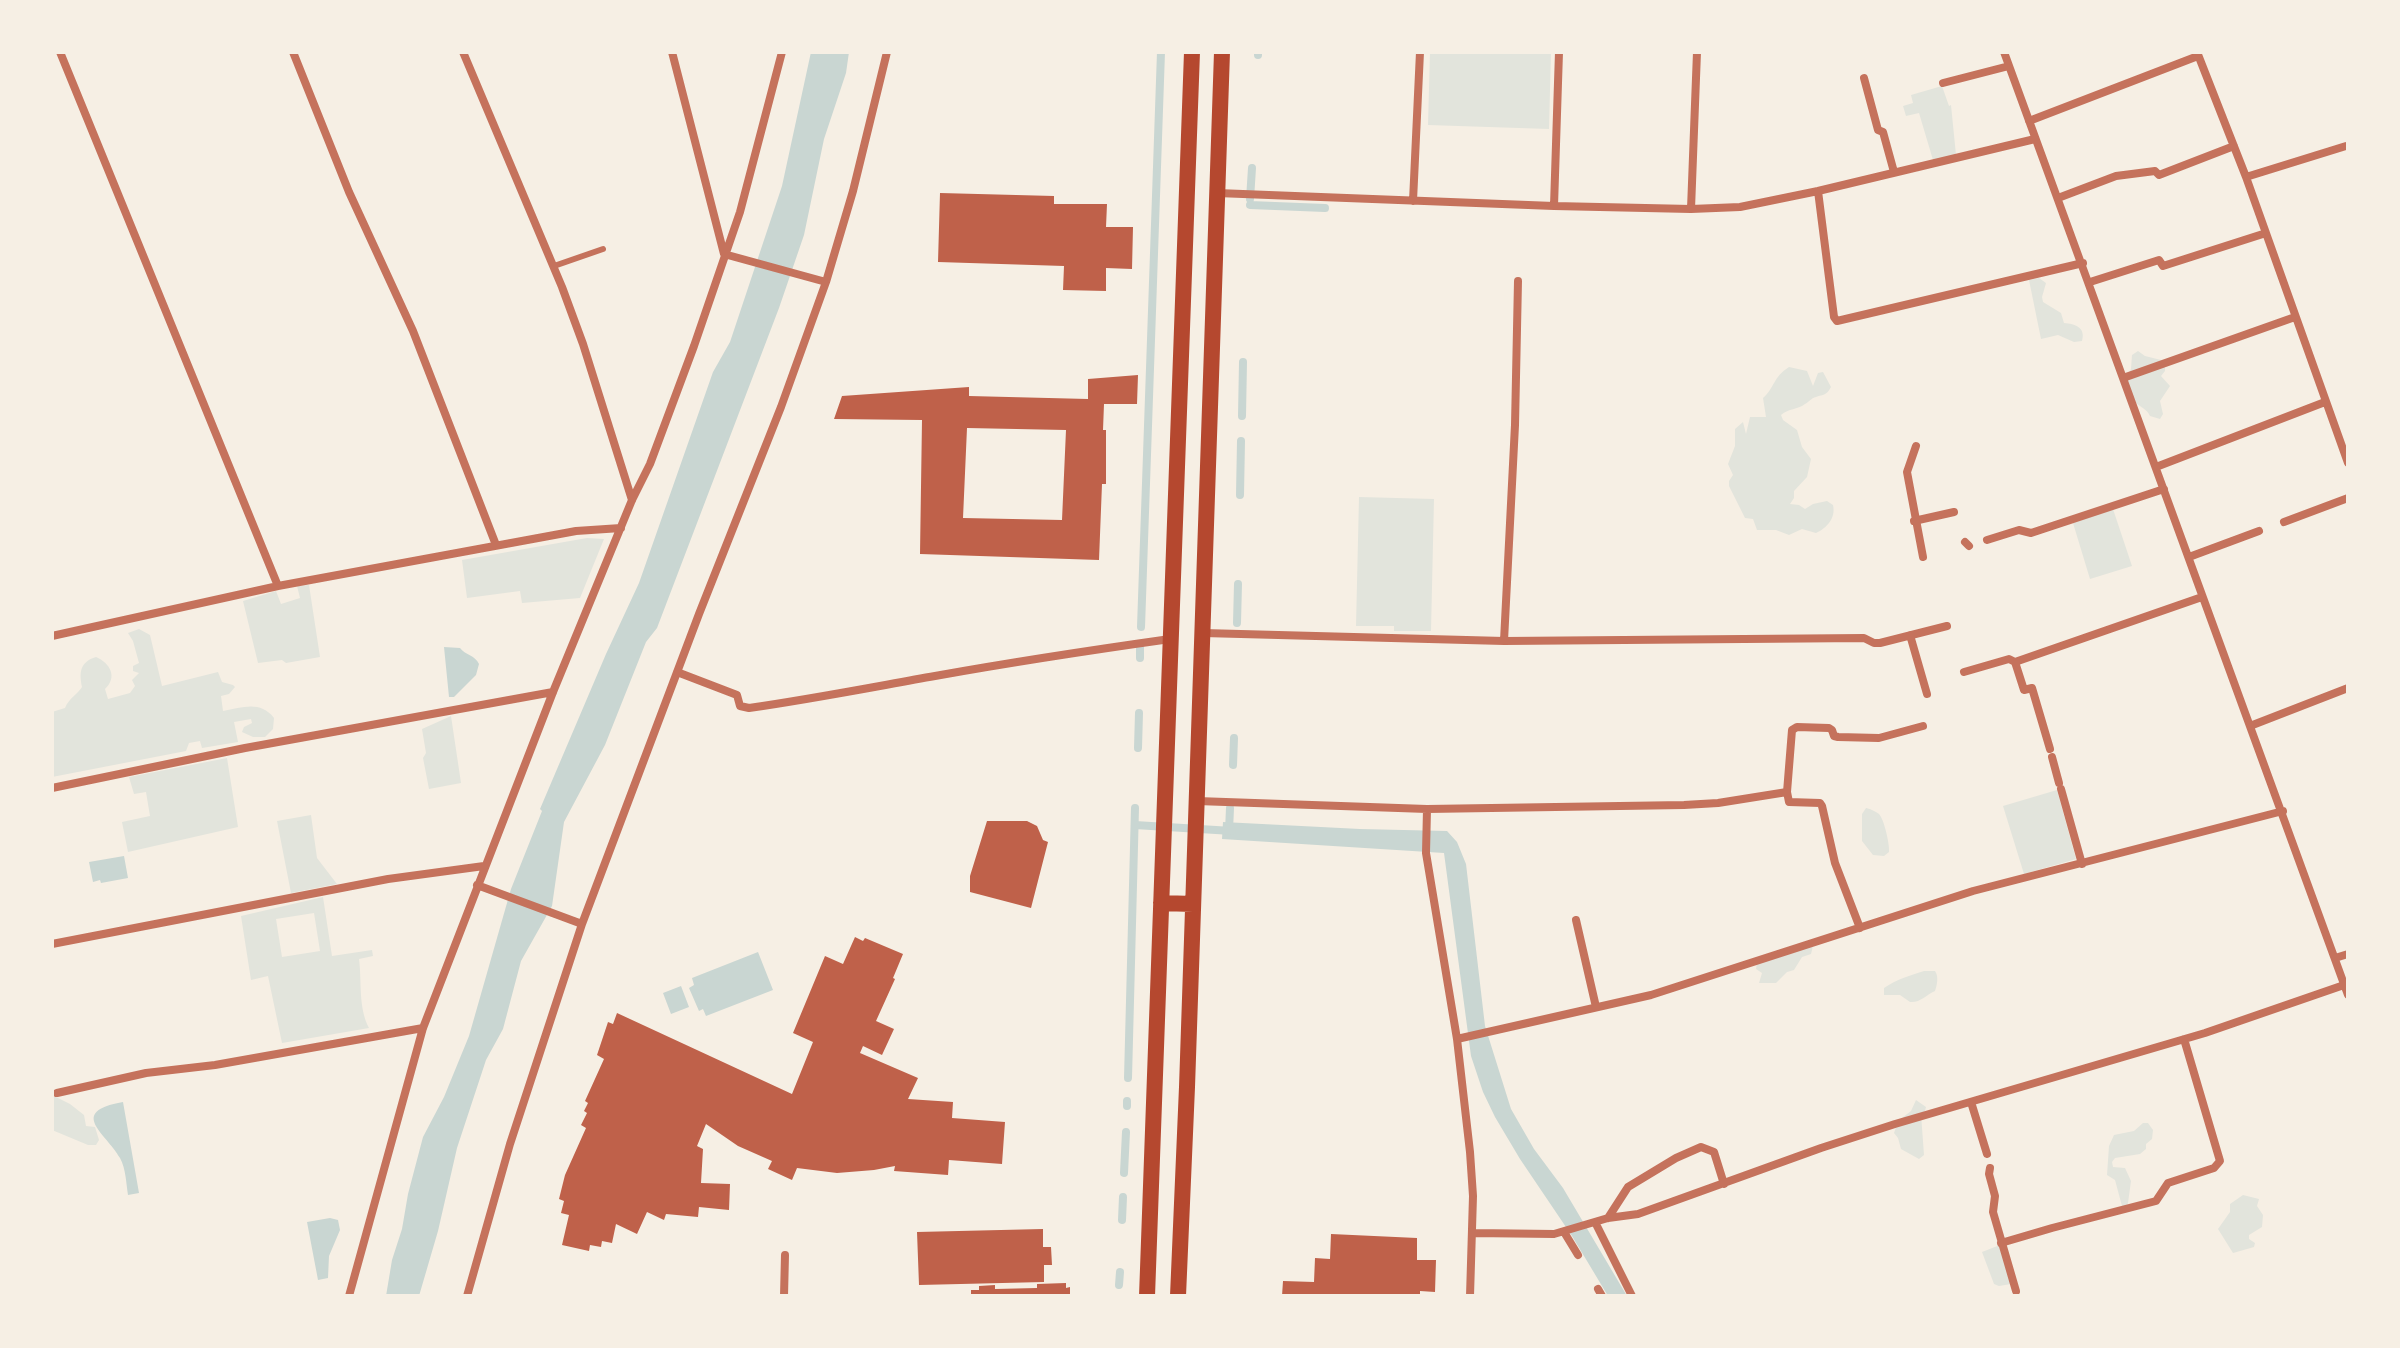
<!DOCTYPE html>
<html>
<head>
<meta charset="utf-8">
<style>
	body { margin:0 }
	#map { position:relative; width:2400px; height:1348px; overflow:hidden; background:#f6efe4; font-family:Helvetica,sans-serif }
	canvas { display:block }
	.frame { position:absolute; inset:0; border:54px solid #f6efe4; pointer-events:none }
</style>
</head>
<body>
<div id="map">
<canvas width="2400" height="1348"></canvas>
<div class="frame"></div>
</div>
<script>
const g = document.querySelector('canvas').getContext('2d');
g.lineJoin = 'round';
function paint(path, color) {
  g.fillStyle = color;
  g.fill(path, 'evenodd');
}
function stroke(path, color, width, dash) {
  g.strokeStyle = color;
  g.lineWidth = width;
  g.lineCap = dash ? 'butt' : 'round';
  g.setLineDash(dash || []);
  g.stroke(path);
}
paint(new Path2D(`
	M1430 52H1551L1549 129 1428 125Z
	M1942 86 1949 106 1951 105 1956 155 1933 160 1919 113 1906 116 1903 106 1913 103 1911 95Z
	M2039 278 2046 283 2042 297 2043 302 2061 313 2064 323C2075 324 2086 327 2082 341L2074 342 2058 335 2041 339 2029 280Z
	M2138 351 2145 356 2165 361V371L2161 376 2170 386 2160 401 2163 414 2160 419 2150 416C2146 408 2141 408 2135 402 2129 395 2129 384 2127 376L2131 369 2132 355Z
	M1789 367 1807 371 1813 386 1818 373 1823 372 1831 387C1826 396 1824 394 1816 397 1811 398 1809 402 1805 404 1797 410 1789 408 1781 415L1783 420 1797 430 1802 447 1811 459 1807 477 1794 491V498L1790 504 1799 505 1805 509 1813 504 1827 501 1833 505C1836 518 1827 528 1816 533L1802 529 1789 535 1776 530H1757L1753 519 1745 518 1729 486V481L1733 475 1728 464 1735 446V429L1743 422 1746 434 1750 417H1766L1763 398C1775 387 1773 377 1789 367Z
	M1359 497 1434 499 1431 631H1394V626H1356Z
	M2113 509 2132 566 2090 579 2073 523Z
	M587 538 604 539 580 598 522 603 520 591 467 598 462 560Z
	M309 585 320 657 286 663 282 660 258 663 243 601 276 591 281 604 300 598 297 586Z
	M139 629 150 635 162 686 218 672 222 682 233 685 235 687 229 694 221 696 223 711C242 708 260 700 274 718L273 729 265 737H253L242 732 244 727 252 723 251 719 234 722 238 742 202 748 200 741 189 743 186 751 52 777V712L65 708C69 698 77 695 82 687 79 672 80 662 96 657 110 663 118 677 105 689L108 699 130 693 135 686 132 680 139 673 133 671V666L139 663 133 641 128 633Z
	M451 716 461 783 429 789 423 758 426 753 422 729Z
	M227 758 238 827 128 852 122 822 150 816 146 792 134 794 129 777Z
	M2057 790 2076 859 2024 874 2003 806Z
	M1866 808C1868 808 1877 812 1879 814 1884 819 1890 845 1889 852L1884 856 1873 855 1862 841V814Z
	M311 815 317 858 337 884 291 893 277 821Z
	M323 897 332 956 372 950 373 956 359 959C362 982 358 1007 369 1028L282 1043 268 976 251 980 241 916ZM314 913 320 951 282 957 276 919Z
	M1813 946 1811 954 1802 957 1794 970 1787 972 1776 983H1759L1762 973 1756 969 1757 963Z
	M1924 971H1935C1939 977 1937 985 1935 991 1926 995 1920 1003 1910 1002L1900 995H1884V988C1897 979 1909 976 1924 971Z
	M52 1095 70 1104 84 1115 86 1126 95 1127 99 1140 96 1145H88L52 1130Z
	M1916 1100 1926 1107 1925 1111 1921 1114 1924 1155 1919 1159 1901 1149 1898 1138 1894 1133 1898 1121 1911 1111Z
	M2143 1123H2148L2153 1130 2152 1139 2146 1144V1149L2140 1154 2115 1158 2112 1162 2113 1167 2125 1168 2131 1181 2128 1203 2127 1206H2122L2115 1180 2107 1175 2109 1146 2114 1135 2134 1131Z
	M2243 1195 2259 1199 2257 1206 2263 1215 2262 1227 2249 1235V1239L2255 1243 2254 1247 2233 1253 2218 1229 2230 1212V1204Z
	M2000 1245 2011 1284 1999 1286 1994 1284 1982 1252Z`), '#e2e4dc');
paint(new Path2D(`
	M811 52H849L846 73 824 139 804 235 779 308 657 628 646 642 605 745 564 822 552 906 521 961 503 1029 486 1060 457 1148 438 1231 419 1296H386L392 1260 402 1229 408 1194 423 1137 444 1097 469 1036 511 889 542 811 540 809 606 654 639 583 713 372 730 342 782 186Z
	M444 647 460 648C465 655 475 655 479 664L476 675 454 697H449Z
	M1223 822 1360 829 1447 831 1457 842 1466 864 1485 1026 1511 1109 1534 1149 1563 1188 1627 1296H1608L1572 1236 1520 1159 1495 1117 1483 1092 1471 1056 1444 853 1222 839Z
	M124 856 128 878 101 883 100 880 93 882 89 862Z
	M758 952 773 990 706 1016 703 1009 699 1011 689 988 694 985 692 978Z
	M681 986 689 1007 671 1014 663 993Z
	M123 1102 139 1193 128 1195C126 1183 126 1169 120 1158 106 1133 67 1112 123 1102Z
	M330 1218 338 1220 340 1230 329 1256 328 1278 318 1280 307 1222Z`), '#c9d6d2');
stroke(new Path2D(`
	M1258 55V52
	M1250 199 1252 168
	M1250 205 1325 208
	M1242 416 1243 362
	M1240 495 1241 441
	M1237 623 1238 584
	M1141 627 1161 52
	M1140 647V658
	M1138 748 1139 713
	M1233 765 1234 738
	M1135 825 1232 831
	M1229 831 1230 808
	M1128 1078 1135 808
	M1127 1106V1101
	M1124 1173 1126 1132
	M1122 1220 1123 1197
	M1119 1285 1120 1272`), '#c9d6d2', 8);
paint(new Path2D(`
	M940 193 1054 196V204H1107L1106 227H1133L1132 269 1106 268V291L1063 290 1064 266 938 262Z
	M1138 375 1137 404H1104L1103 430H1106V484H1102L1099 560 920 554 922 420 834 419 842 396 969 387V396L1088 399V379ZM967 428 1066 430 1062 520 963 518Z
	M987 821H1027L1037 826 1043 840 1048 842 1031 908 970 892V876Z
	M855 937 863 941 865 938 903 954 893 978 895 979 876 1021 894 1029 882 1055 863 1046 860 1053 918 1078 908 1099 953 1102 952 1118 1005 1122 1002 1164 949 1160 948 1175 894 1171 895 1166 874 1170 837 1173 797 1168 792 1180 768 1169 772 1161 738 1146 706 1124 697 1146 703 1149 701 1183 730 1184 729 1210 699 1207 698 1217 666 1214 664 1220 647 1212 637 1234 616 1224 612 1243 602 1241 601 1247 590 1245 589 1251 562 1245 569 1215 561 1213 564 1201 559 1199 565 1175 586 1128 581 1125 587 1113 584 1111 588 1103 585 1101 604 1059 597 1055 608 1022 613 1024 617 1013 792 1094 813 1042 793 1033 825 956 843 964Z
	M1043 1229V1247H1051L1052 1265H1044V1282L919 1285 917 1232Z
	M1331 1234 1417 1238V1260H1436L1435 1292 1420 1291V1296H1282L1283 1281 1314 1282 1315 1258 1330 1259Z
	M1066 1283V1288L1070 1287V1296H971V1290H979V1286L995 1285V1289L1037 1288V1284Z`), '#bf614a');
stroke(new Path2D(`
	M554 266 603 249`), '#c5725c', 6);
stroke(new Path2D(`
	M60 52 278 586
	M293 52 349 192 413 331 496 545
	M463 52 562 287 583 344 632 500
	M672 52 724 254 826 282
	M2004 52 2348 995
	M2197 52 2246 177 2346 146
	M1864 78 1878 130 1883 132 1894 172
	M1943 83 2009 66
	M2029 121 2198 56
	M2246 177 2348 463
	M1818 191 1834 317 1837 321 2083 263
	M1217 193 1554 206 1691 209 1740 207 1818 191 2035 139
	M2058 198 2116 176 2155 171 2159 175 2234 146
	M1413 201 1420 52
	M1554 206 1559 52
	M1691 209 1697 52
	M2090 282 2159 260 2163 266 2266 233
	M2123 378 2295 317
	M1916 446 1907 472 1923 557
	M2156 467 2325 402
	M1914 521 1954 512
	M2284 522 2348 498
	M1987 540 2019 530 2031 533 2164 489
	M1965 542 1969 546
	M2189 557 2259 531
	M1203 633 1504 641 1864 638 1874 643H1880L1947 626
	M1910 635 1927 694
	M52 636 278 586 576 531 621 528
	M1504 641 1515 425 1518 281
	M2015 662 2024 690 2032 688 2050 749
	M677 672 737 695 740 706 749 708C812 699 873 687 935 676 1013 662 1092 650 1170 639
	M1964 672 2009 659 2015 662 2202 597
	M2250 726 2348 688
	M2052 757 2059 783
	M52 788 245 748 553 692
	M2061 789 2082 864
	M1197 801 1427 809 1684 805 1718 803 1787 792
	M1427 809 1426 853 1457 1039 1470 1152 1473 1196 1470 1296
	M477 885 582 924
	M1576 920 1596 1007
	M1860 928 1835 863 1822 806 1820 803 1789 802 1787 792 1792 730 1797 727 1829 728 1832 730 1834 736 1838 737 1879 738 1923 726
	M52 944 388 879 484 866
	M2335 958 2348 954
	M1457 1039 1651 995 1973 891 2283 811
	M57 1093 146 1073 215 1065 423 1028
	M1971 1102 1987 1154
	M1990 1168 1989 1174 1995 1196 1993 1212 2016 1291
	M1608 1218 1628 1187 1676 1158 1701 1147 1714 1152 1724 1184
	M1595 1222 1632 1296
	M1564 1232 1578 1255
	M1473 1233 1554 1234 1608 1218 1638 1214 1821 1148 1895 1124 2205 1033 2344 985
	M2001 1243 2052 1228 2156 1201 2168 1183 2214 1168 2220 1161 2184 1039
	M1598 1289 1602 1296
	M349 1296 423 1028 553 692 632 500 650 464 694 346 740 212 782 52
	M467 1296 510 1144 582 924 699 614 781 407 826 282 853 191 887 52
	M784 1296 785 1255`), '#c5725c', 8);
stroke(new Path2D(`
	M1161 903 1193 904
	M1147 1296 1192 52
	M1178 1296 1187 1087 1222 52`), '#b5482f', 16);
</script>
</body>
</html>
